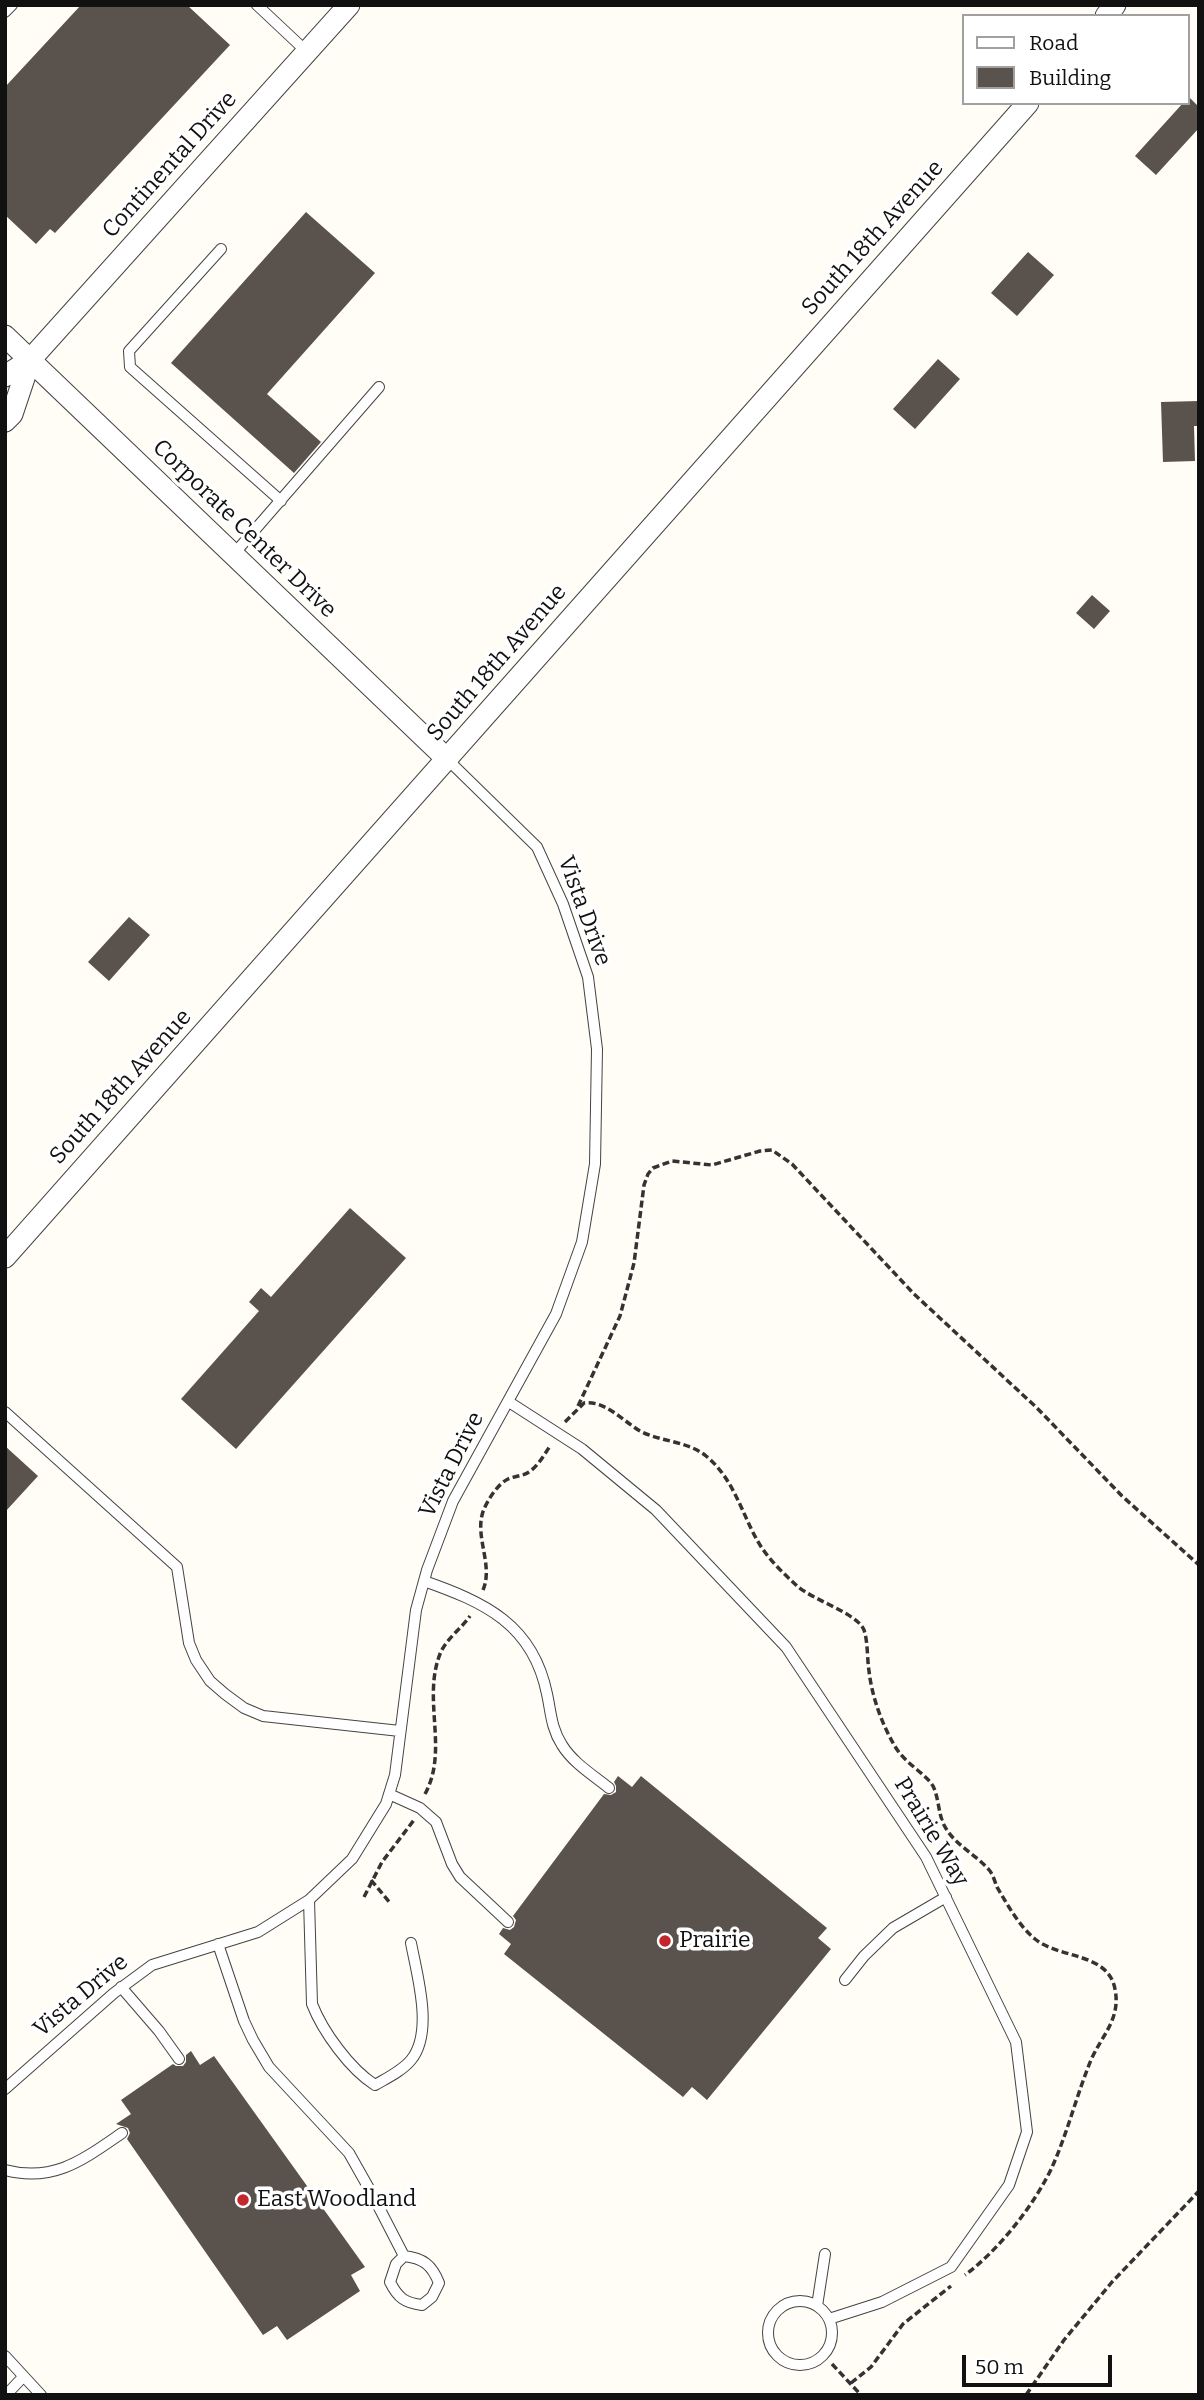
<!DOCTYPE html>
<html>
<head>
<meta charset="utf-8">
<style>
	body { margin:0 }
	#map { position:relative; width:1204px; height:2400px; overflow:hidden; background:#fffdf5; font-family:Bitter,serif }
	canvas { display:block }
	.frame { position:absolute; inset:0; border:7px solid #111; pointer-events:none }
	.legend { position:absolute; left:962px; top:14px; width:228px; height:91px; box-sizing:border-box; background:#fff; border:2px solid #a0a0a0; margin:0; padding:9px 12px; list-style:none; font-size:21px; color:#111 }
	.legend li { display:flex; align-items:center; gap:14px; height:35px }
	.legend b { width:35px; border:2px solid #a0a0a0 }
	.scale { position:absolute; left:962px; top:2355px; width:150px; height:32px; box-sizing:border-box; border:4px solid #111; border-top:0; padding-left:9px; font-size:21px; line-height:24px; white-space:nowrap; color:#111; -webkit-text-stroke:5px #fff; paint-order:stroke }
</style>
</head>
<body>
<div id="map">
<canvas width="1204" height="2400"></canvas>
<div class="frame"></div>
<ul class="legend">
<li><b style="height:9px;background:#fff"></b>Road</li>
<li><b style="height:19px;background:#5a524d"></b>Building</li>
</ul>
<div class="scale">50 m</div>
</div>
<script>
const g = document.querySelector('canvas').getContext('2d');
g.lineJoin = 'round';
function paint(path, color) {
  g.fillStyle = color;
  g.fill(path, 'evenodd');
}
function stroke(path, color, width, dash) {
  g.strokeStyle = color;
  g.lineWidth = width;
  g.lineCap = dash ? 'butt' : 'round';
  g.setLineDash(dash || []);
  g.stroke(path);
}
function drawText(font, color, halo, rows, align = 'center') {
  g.font = font + ' Bitter,serif';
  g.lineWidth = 7;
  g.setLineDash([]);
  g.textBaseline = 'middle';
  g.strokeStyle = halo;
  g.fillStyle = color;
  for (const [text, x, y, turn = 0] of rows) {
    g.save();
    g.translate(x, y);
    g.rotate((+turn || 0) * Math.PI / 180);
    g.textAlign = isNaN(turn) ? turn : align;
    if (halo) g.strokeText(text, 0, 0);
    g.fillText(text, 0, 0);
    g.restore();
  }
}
paint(new Path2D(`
	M81 5H187L230 45 55 233 50 229 36 244 5 215V87Z
	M1189 97 1199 107V128L1156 175 1135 156 1183 103H1188Z
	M306 212 375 273 267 394 321 442 294 473 171 363Z
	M1028 252 1054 275 1017 316 991 293Z
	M938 359 960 379 915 429 893 409Z
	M1199 401V426H1194L1195 461 1163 462 1161 402Z
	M1092 595 1110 611 1094 629 1076 613Z
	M129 917 150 935 109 981 88 962Z
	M350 1208 406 1258 236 1449 181 1399 259 1311 249 1302 261 1288 271 1297Z
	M5 1446 38 1476 5 1512Z
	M618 1776 632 1787 641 1776 827 1928 818 1938 831 1949 707 2100 692 2087 683 2097 504 1954 511 1944 499 1934 503 1928 510 1930 514 1927 516 1920 513 1916 604 1794 611 1795 616 1792V1786L614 1782Z
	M191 2051 200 2065 214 2056 365 2267 351 2275 360 2291 287 2340 277 2326 263 2335 127 2139 130 2133 128 2128 116 2124 131 2114 121 2100 173 2064 176 2066H183L186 2062V2055Z`), '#5a524d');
const service = new Path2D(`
	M257 5 307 52
	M5 12 12 5
	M221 249 129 351 130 367 281 501
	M233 555 379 387
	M509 1402 582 1449 656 1510 786 1647 926 1857 1016 2042 1027 2132 1009 2185 951 2267 882 2302 829 2319
	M5 1412 177 1567 189 1643 196 1660 210 1681 225 1694 244 1708 263 1716 400 1731
	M424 1581C484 1602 533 1624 547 1694 551 1712 551 1728 562 1745 573 1763 593 1775 609 1788
	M389 1794 420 1808 436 1822 452 1864 460 1877 508 1922
	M309 1900 312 2004C323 2032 350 2069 375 2085 387 2078 402 2071 411 2060 434 2032 417 1975 411 1943
	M218 1944 244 2021 253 2040 269 2067 349 2153 371 2192 404 2256 396 2264 390 2282C398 2298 405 2303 422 2305L432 2297 439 2283C432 2265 423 2258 404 2256
	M845 1980 864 1956 893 1928 946 1897
	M121 1987 159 2031 179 2059
	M5 2089 114 1993 152 1965 258 1932 309 1900 352 1859 386 1804 395 1775 416 1610 427 1570 453 1501 556 1314 582 1242 595 1164 597 1049 588 977 563 904 537 847 448 760
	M5 2170C54 2183 84 2159 122 2133
	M768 2333a32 32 0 1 1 64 0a32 32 0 1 1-64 0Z
	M817 2306 825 2254
	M5 2356 41 2395
	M6 2395 23 2377`);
const minor = new Path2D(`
	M1106 16 1115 5
	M5 336 448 760
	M5 376 30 360 349 5
	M5 421 12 414 30 360
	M5 1257C347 873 686 487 1028 103`);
stroke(service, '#444', 12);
stroke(minor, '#444', 23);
stroke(new Path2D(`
	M578 1406 620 1316 634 1263 644 1185 648 1174 653 1168 672 1161 712 1165 760 1151 772 1150 792 1164 914 1294 1037 1408 1122 1496 1199 1565
	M565 1422 584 1403C605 1400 623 1421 640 1431 661 1442 688 1441 706 1456 733 1478 741 1511 757 1540 767 1558 782 1572 796 1585 812 1600 857 1613 864 1630 868 1642 867 1658 869 1671 872 1697 882 1725 896 1748 906 1764 926 1774 933 1786 939 1798 938 1813 944 1825 954 1845 976 1854 990 1871 993 1875 995 1882 997 1887 1007 1904 1019 1926 1035 1939 1059 1959 1108 1952 1115 1989 1121 2019 1102 2035 1091 2060 1077 2094 1068 2131 1053 2165 1036 2203 999 2250 965 2275
	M483 1590C494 1564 473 1535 484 1509 489 1498 498 1484 508 1479 515 1476 523 1476 529 1472 538 1466 544 1455 550 1446
	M425 1794C449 1750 422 1700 440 1654 446 1639 461 1629 470 1616
	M371 1880 391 1904
	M364 1897 382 1862 414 1820
	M832 2364 861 2395
	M851 2383 871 2367 903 2324 951 2286
	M1026 2395 1064 2340 1112 2282 1199 2191`), '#333', 3.5, [7, 3.5]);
stroke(service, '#fff', 10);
stroke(minor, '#fff', 21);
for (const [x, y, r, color] of [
	[665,1941,7,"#c4262e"],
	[243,2200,7,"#c4262e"]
]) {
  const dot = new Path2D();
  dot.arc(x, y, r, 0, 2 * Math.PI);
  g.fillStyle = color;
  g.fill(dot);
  stroke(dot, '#fff', 2.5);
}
drawText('23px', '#111', '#fff', [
	["Continental Drive",170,165,-48],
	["South 18th Avenue",873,238,-48],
	["Corporate Center Drive",244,529,44],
	["South 18th Avenue",497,663,-49],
	["Vista Drive",584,911,70],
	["South 18th Avenue",121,1087,-48],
	["Vista Drive",452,1465,-63],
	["Prairie Way",931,1832,59],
	["Vista Drive",81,1996,-40]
]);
drawText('23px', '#111', '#fff', [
	["Prairie",679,1941],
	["East Woodland",257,2200]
], 'left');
</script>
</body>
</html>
